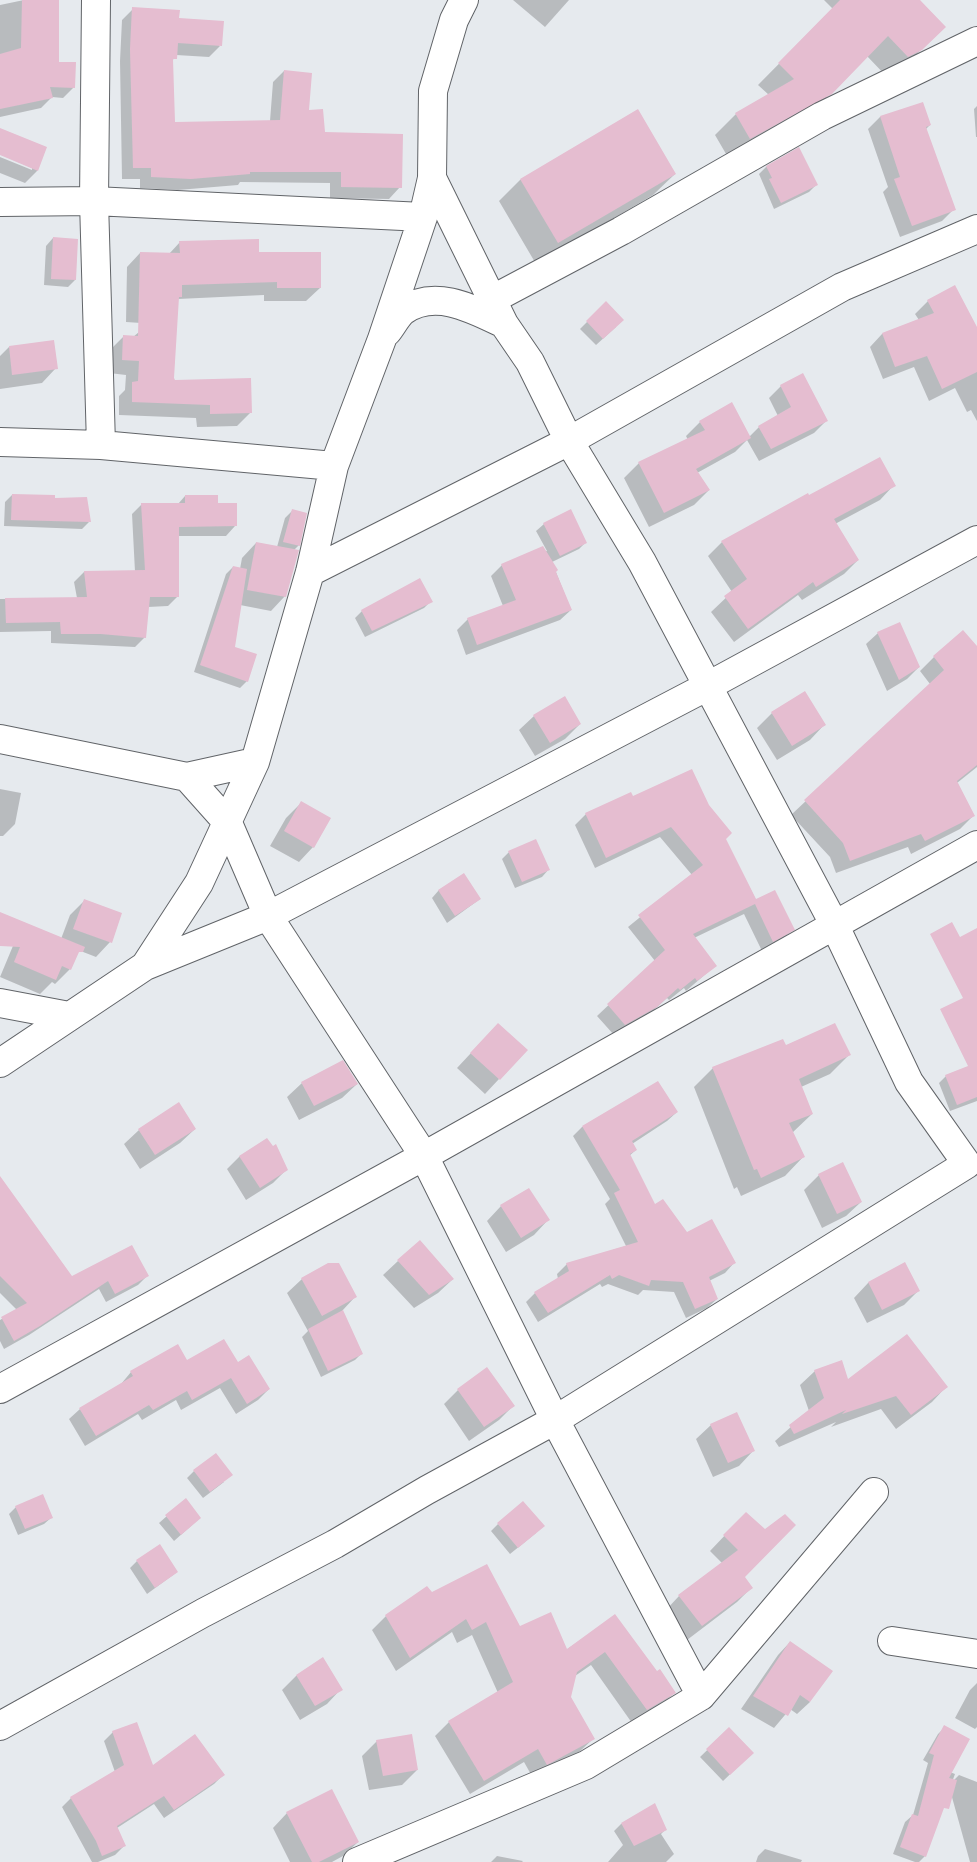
<!DOCTYPE html>
<html>
<head>
<meta charset="utf-8">
<style>
	body { margin:0 }
	canvas { display:block; background:#e6eaee }
</style>
</head>
<body>
<canvas width="977" height="1862"></canvas>
<script>
const g = document.querySelector('canvas').getContext('2d');
g.lineJoin = 'round';
function paint(path, color) {
  g.fillStyle = color;
  g.fill(path, 'evenodd');
}
function stroke(path, color, width, dash) {
  g.strokeStyle = color;
  g.lineWidth = width;
  g.lineCap = dash ? 'butt' : 'round';
  g.setLineDash(dash || []);
  g.stroke(path);
}
paint(new Path2D(`
	M24 0H58V63L74 87 63 98 52 97 41 108 0 117V5Z
	M513 0H569L545 27Z
	M824 0H918L924 47 900 70 887 77 867 56 810 114 729 159 715 135 736 114 769 95 758 85 833 9Z
	M133 9 178 19 220 46 209 57 176 55 171 63 173 123 270 121 273 82 284 71 308 111 324 133 400 187 389 199 330 198V183L240 182 238 185 178 190 140 188V179H122L120 61 122 20Z
	M922 104 930 125 926 129 954 209 942 221 900 237 883 192 888 187 868 129 880 117Z
	M977 106V137H976L974 109Z
	M638 111 675 174 653 195 536 264 499 201 520 180Z
	M0 130 46 148 37 171 25 183 0 173V157L32 170V168L0 154Z
	M799 149 816 185 809 192 774 209 759 174 766 167Z
	M53 238 75 280 68 287 44 285 46 246Z
	M180 242 258 253 320 288 306 301H264V295L178 299 173 378 175 382 251 412 237 426 197 427 196 418 119 415V396L125 390 126 375 109 373 110 350 124 336 133 337 139 332 141 323 126 322 127 267 140 253 169 254Z
	M928 301 977 330V421L971 410 967 412 955 388 929 401 914 367 883 379 870 347 882 334 919 320 915 314Z
	M606 303 616 327 596 345 580 329Z
	M9 347 56 368 42 383 0 389V356Z
	M781 386 826 421 814 433 759 461 747 440 735 452 697 473 709 490 694 505 649 527 624 478 639 463 688 440 686 436 700 422 749 437 759 427 778 416 769 398Z
	M894 485 880 500 835 524 858 560 844 574 802 600 798 595 734 642 711 612 732 592 708 556 722 542 808 497Z
	M12 495 53 499 89 522 82 529 4 526 5 502Z
	M185 496 217 504 235 526 226 536H178V596L168 606 148 607 145 637 135 647 51 643V631L0 632V599L77 598 74 582 84 572H135L132 514 142 504H178Z
	M292 511 299 545 294 550 285 596 271 611 240 605 233 648 247 681 240 688 194 672 226 574 233 567 240 569 242 558 256 543 277 547 285 518Z
	M544 524 586 542 579 549 552 562 571 610 560 620 466 655 457 630 468 619 503 606 491 576 502 565 547 551 536 531Z
	M431 601 424 608 365 637 355 618 362 611Z
	M878 633 919 667 907 679 887 691 866 644Z
	M977 648V767L957 783 973 816 960 829 911 854 908 847 836 873 830 857 791 815 930 684 920 671 934 657Z
	M772 713 824 725 810 740 777 760 757 728Z
	M534 716 580 724 565 739 535 756 519 730Z
	M0 789 21 793 15 824 3 836H0Z
	M630 794 632 798 725 839 756 900 793 929 782 940 762 951 744 914 694 938 715 966 686 991 684 988 669 1000 667 998 645 1018 614 1035 597 1016 655 961 628 927 692 875 660 837 595 868 575 825 586 814Z
	M301 803 313 847 299 862 270 846 286 818Z
	M509 852 549 869 542 877 515 888 502 859Z
	M439 890 480 899 447 923 432 898Z
	M85 900 110 942 96 957 78 950 70 969 55 984 52 982 40 994 0 977 15 941 61 939 70 915Z
	M484 1039 499 1079 485 1094 457 1068Z
	M785 1047 849 1055 830 1074 801 1087 812 1114 792 1133 804 1156 785 1176 741 1196 737 1187 734 1189 694 1087 713 1068Z
	M977 1064V1101L950 1111 939 1083 946 1076Z
	M302 1083 357 1084 342 1098 299 1120 287 1097Z
	M677 1112 667 1121 632 1144 636 1150 629 1156 655 1206 687 1233 734 1263 725 1273 709 1281 717 1299 707 1308 686 1318 674 1292 643 1290 638 1295 608 1284 602 1287 600 1284 538 1322 526 1302 535 1293 558 1279 557 1274 567 1264 626 1246 605 1204 610 1199 573 1136 582 1127Z
	M195 1129 180 1143 140 1169 124 1144 139 1130Z
	M240 1156 286 1170 273 1183 246 1200 227 1169Z
	M819 1175 861 1202 846 1216 822 1228 804 1190Z
	M0 1186 72 1277 147 1276 138 1285 106 1302 99 1289 29 1335 4 1349 0 1341V1320L17 1310 0 1293Z
	M501 1206 548 1220 534 1235 506 1252 487 1221Z
	M398 1261 453 1279 438 1293 414 1308 383 1275Z
	M905 1264 918 1291 904 1305 867 1323 854 1298 868 1283Z
	M302 1279 355 1297 342 1311 362 1353 355 1360 321 1377 302 1337 308 1331 287 1293Z
	M186 1361 237 1364 269 1389 258 1400 236 1414 220 1388 181 1410 176 1400 142 1420 138 1414 85 1446 69 1419 80 1409 121 1384 131 1372Z
	M815 1371 848 1381 946 1387 932 1402 896 1429 881 1409 831 1427 836 1422 779 1447 775 1441 809 1411 800 1385Z
	M458 1390 513 1406 499 1420 469 1441 444 1404Z
	M711 1425 753 1451 739 1466 713 1477 696 1439Z
	M194 1471 224 1482 203 1498 187 1478Z
	M185 1500 200 1518 174 1541 159 1523Z
	M16 1507 52 1517 44 1524 18 1535 9 1514Z
	M746 1513 743 1577 751 1588 737 1602 687 1640 665 1611 679 1596 722 1563 710 1551Z
	M498 1524 536 1533 510 1554 491 1531Z
	M137 1561 177 1572 147 1594 130 1568Z
	M432 1594 519 1628 566 1650 615 1616 657 1672 675 1692 661 1706 632 1723 591 1665 575 1676 570 1697 593 1739 579 1752 533 1778 524 1762 470 1794 435 1736 449 1722 498 1693 472 1635 457 1643 452 1632 396 1671 372 1630 386 1616Z
	M790 1642 810 1702 797 1714 790 1709 774 1728 741 1709 778 1655Z
	M323 1659 341 1689 327 1704 300 1720 282 1690 296 1676Z
	M977 1683V1727L975 1729 955 1718 970 1690Z
	M945 1727 950 1772 955 1774 952 1782 959 1775 977 1782V1862H970L950 1790 925 1856 919 1862H915L893 1854 905 1822 913 1815 928 1763 923 1760 938 1734Z
	M729 1729 745 1760 723 1781 700 1757Z
	M113 1732 152 1767 223 1775 214 1784 164 1818 154 1804 117 1828 124 1846 115 1855 98 1862H92L62 1807 71 1798 115 1772 104 1741Z
	M377 1741 417 1770 402 1785 369 1790 362 1756Z
	M287 1813 358 1842 343 1856 332 1862H290L273 1828Z
	M621 1824 666 1829 661 1834 674 1854 666 1862H608L623 1845 614 1831Z
	M765 1849 802 1860 801 1862H756L758 1856Z
	M497 1856 523 1861 522 1862H491Z`), '#0003');
paint(new Path2D(`
	M22 0H59V62H76L75 88 50 87 53 98 0 109V54L21 48Z
	M840 0H920L946 27 922 50 908 57 888 36 832 94 750 139 735 113 794 79 778 63Z
	M132 7 180 10 179 18 224 21 222 46 178 43 177 59H173L175 122 280 120 284 70 312 73 309 110 323 109 325 132 403 134 402 188 341 187V172H250V174L191 179 151 177V168H133L130 49Z
	M923 102 931 125 926 127 956 210 912 226 894 179 900 177 880 116Z
	M638 109 676 174 558 243 520 179Z
	M0 128 47 147 38 171 0 155Z
	M799 147 818 185 781 203 769 179 772 178 766 166Z
	M53 237 78 239 76 280 51 279Z
	M259 239V252H321V288H277V282L182 285V297H179L174 378 175 380 251 378 252 413 210 414V405L132 402V382L138 381 139 361 122 360 123 335 138 336 140 252 180 253 179 241Z
	M955 285 977 327V372L942 389 927 356 895 367 882 333 934 313 927 300Z
	M606 301 624 320 603 339 586 321Z
	M54 340 58 369 12 375 9 346Z
	M803 373 828 421 771 449 758 426 791 407 780 385Z
	M732 402 751 438 696 469 710 490 664 513 638 462 705 430 699 421Z
	M880 457 896 486 834 519 859 560 816 587 813 582 748 629 724 596 747 579 721 541 808 493 809 495Z
	M12 494 55 495V498L87 497 91 522 11 520Z
	M185 495H218V503H237V526L179 527V597H150L146 638 101 634H61L60 622 6 623 5 598 87 597 84 571 145 570 141 503H185Z
	M292 509 307 513 300 546 283 542Z
	M571 509 587 543 560 556 543 523Z
	M256 542 299 550 286 597 247 590Z
	M543 546 558 570 556 572 572 610 477 645 467 618 516 600 501 564Z
	M233 566 247 569 235 647 257 654 248 682 200 665Z
	M420 578 433 602 372 631 361 610Z
	M900 622 920 667 899 680 877 632Z
	M963 630 977 646V765L957 781 975 816 925 841 921 834 850 861 843 843 804 800 944 670 933 656Z
	M805 691 826 725 792 746 771 712Z
	M565 696 581 724 550 743 533 715Z
	M692 769 709 805 732 833 726 839 756 899 775 890 795 930 773 942 755 904 693 934 717 966 697 981 695 978 680 990 678 988 657 1007 625 1025 607 1004 665 950 638 915 703 865 671 827 606 858 585 813 631 792 633 796Z
	M301 801 331 818 314 848 284 831Z
	M536 839 550 870 522 882 508 851Z
	M464 873 481 899 455 916 438 890Z
	M84 899 122 913 112 943 73 929Z
	M0 912 85 947 83 952H79L71 970 62 966 56 980 14 962 20 947 0 946Z
	M952 922 960 937 977 928V1097L957 1105 945 1075 968 1066 940 1009 963 998 930 934Z
	M498 1023 528 1050 500 1080 470 1053Z
	M835 1023 851 1055 799 1079 813 1114 789 1123 805 1157 761 1178 757 1169 754 1170 712 1067 783 1039 786 1045Z
	M343 1060 358 1084 314 1106 301 1082Z
	M658 1081 678 1112 632 1141 637 1150 630 1154 655 1204 663 1199 687 1232 712 1219 736 1263 709 1277 718 1299 695 1309 683 1282 651 1280 649 1286 619 1275 612 1279 610 1275 548 1313 534 1292 569 1271 566 1263 638 1242 614 1193 620 1190 582 1126Z
	M179 1102 196 1129 155 1155 138 1129Z
	M267 1138 273 1146 276 1144 288 1170 260 1188 239 1156Z
	M843 1162 862 1202 837 1214 818 1174Z
	M0 1176 72 1276 132 1245 149 1276 115 1294 108 1281 40 1326 14 1341 1 1317 27 1303 0 1276Z
	M529 1188 550 1220 521 1238 500 1205Z
	M420 1240 454 1279 429 1295 397 1260Z
	M905 1262 920 1291 882 1310 868 1282Z
	M328 1263H339L357 1297 322 1316 301 1278Z
	M343 1310 363 1354 328 1371 308 1329Z
	M907 1334 948 1387 911 1415 896 1396 842 1414 846 1410 794 1434 789 1425 824 1398 814 1370 842 1360 848 1379Z
	M224 1339 238 1362 249 1355 270 1389 247 1404 231 1378 192 1400 187 1391 153 1410 149 1405 96 1436 79 1408 133 1376 130 1371 178 1344 187 1360Z
	M487 1367 515 1406 484 1427 457 1389Z
	M737 1412 755 1451 728 1463 710 1424Z
	M216 1453 233 1475 210 1492 193 1470Z
	M43 1494 53 1518 25 1529 15 1506Z
	M186 1498 201 1518 181 1535 165 1515Z
	M523 1501 545 1526 518 1548 497 1523Z
	M746 1512 765 1529 785 1514 796 1525 745 1577 753 1588 702 1626 678 1595 738 1550 723 1535Z
	M160 1544 178 1572 155 1588 136 1560Z
	M487 1564 520 1626 551 1612 567 1649 615 1614 657 1671 660 1669 676 1693 647 1710 605 1652 577 1672 571 1697 595 1739 547 1765 538 1749 484 1781 448 1721 513 1682 486 1622 472 1630 466 1619 410 1658 385 1615 427 1586 432 1592Z
	M790 1641 833 1671 810 1702 800 1695 788 1716 753 1696Z
	M323 1657 343 1690 315 1706 296 1675Z
	M137 1722 153 1765 195 1734 225 1775 174 1810 164 1796 117 1826 126 1846 102 1856 96 1841 70 1797 124 1765 112 1731Z
	M944 1725 970 1739 949 1778 957 1780 949 1809 944 1808 926 1857 900 1847 912 1814 918 1816 934 1755 929 1753Z
	M729 1727 754 1753 730 1775 706 1749Z
	M412 1734 418 1770 383 1776 376 1740Z
	M332 1789 359 1842 319 1862H312L286 1812Z
	M655 1803 667 1830 634 1846 621 1823Z`), '#e5bdd0');
const minor = new Path2D(`
	M96 0 94 201 101 445
	M0 202 94 201 423 217
	M493 299 621 231 822 116 977 41
	M387 332C392 326 397 316 403 311 435 288 473 309 504 324
	M0 442 101 445 334 466
	M310 572 569 441 842 287 977 229
	M0 739 187 777 228 823 268 916 424 1156 555 1420 701 1696
	M187 777 255 762
	M145 966 268 916 708 686 977 540
	M0 1003 69 1016
	M0 1063 145 966 199 883 255 762 310 572 334 466 382 339 423 217 432 178 433 91 454 20 464 0
	M0 1389 424 1156 977 845
	M892 1641 977 1654
	M0 1726 203 1613 335 1544 427 1490 555 1420 967 1164 909 1082 834 924 642 562 569 441 530 362 504 324 432 178
	M357 1862 586 1765 701 1696 874 1492`);
stroke(minor, '#616468', 30);
stroke(minor, '#fff', 28);
</script>
</body>
</html>
